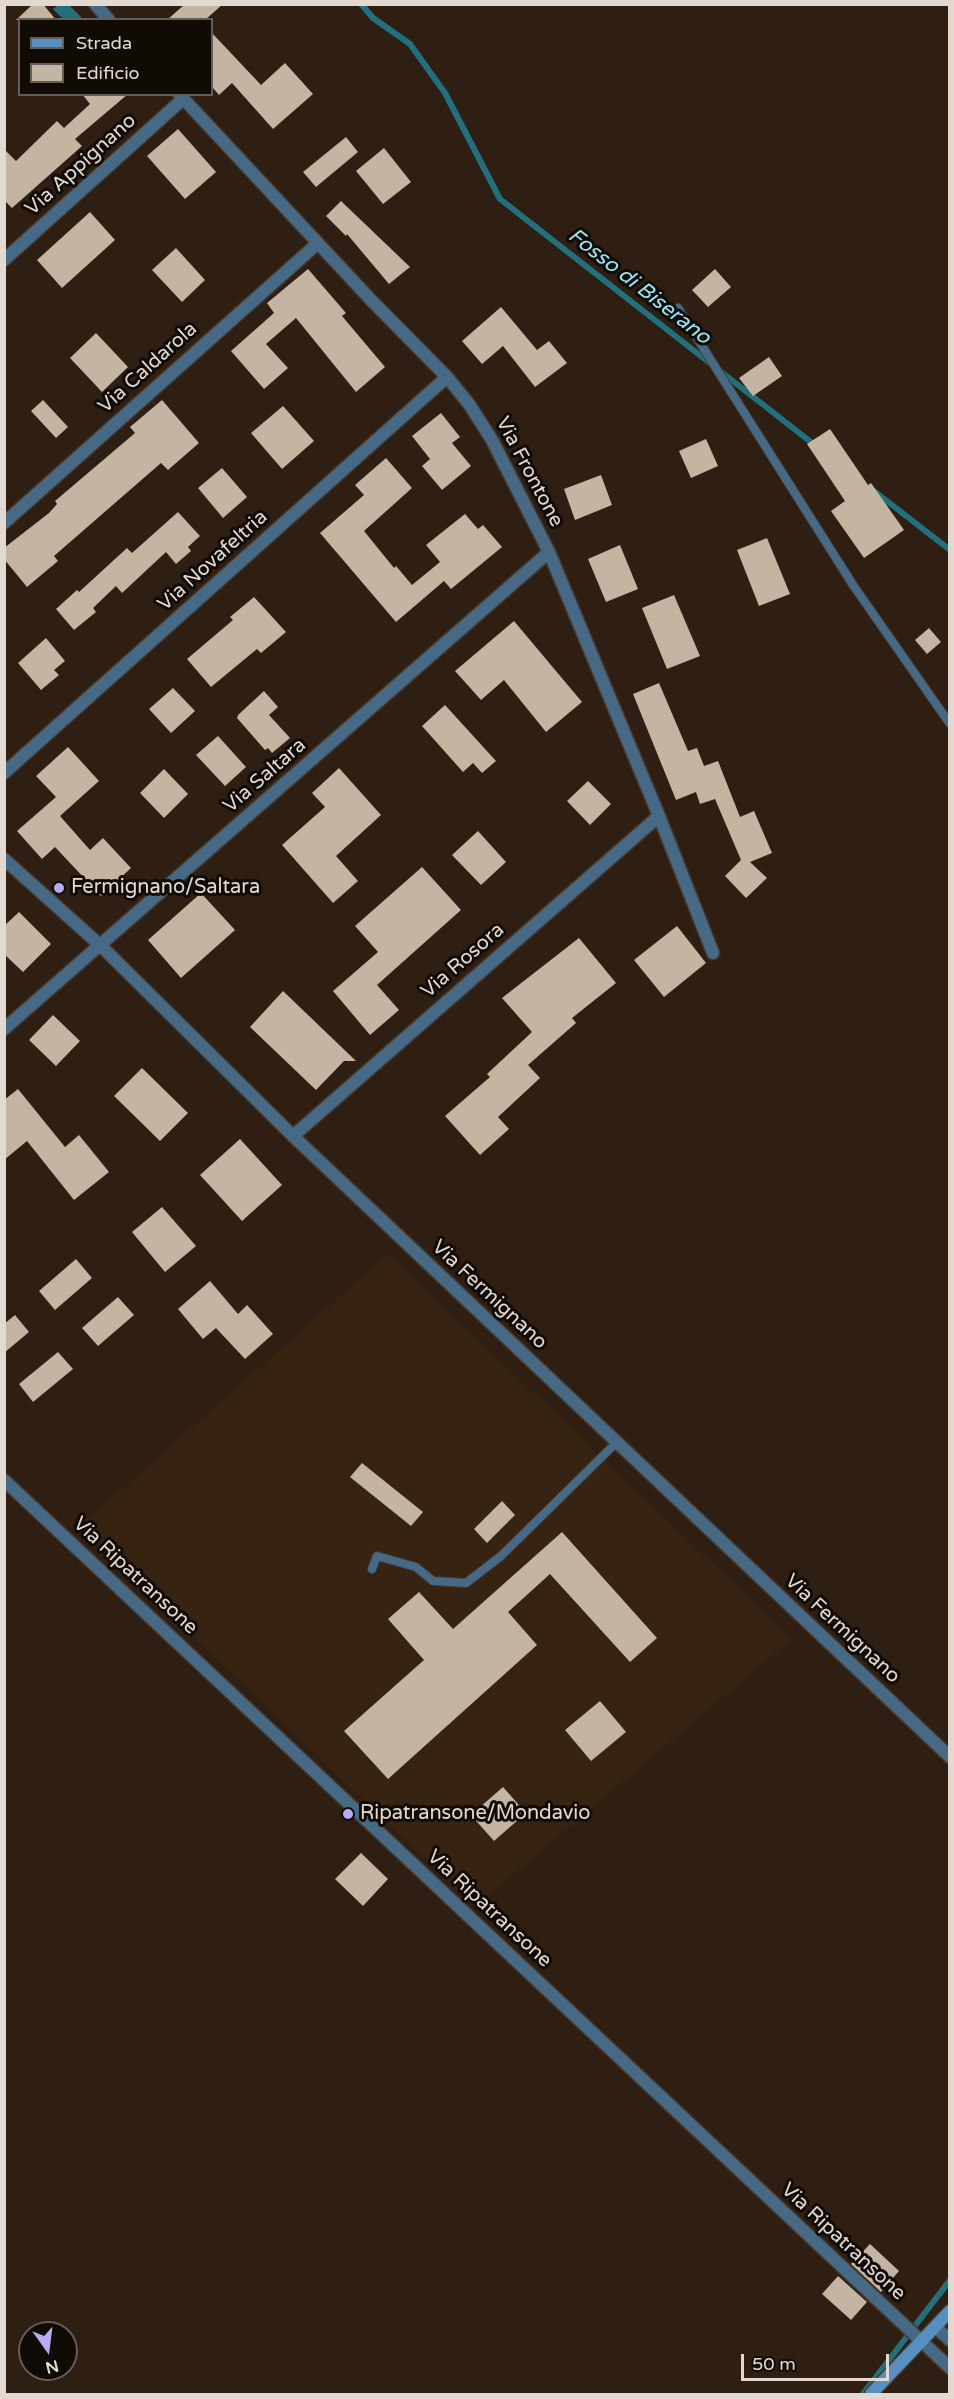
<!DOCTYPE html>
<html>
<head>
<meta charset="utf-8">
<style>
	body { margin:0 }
	#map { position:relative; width:954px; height:2399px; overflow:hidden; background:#2e1f12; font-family:"Varela Round",sans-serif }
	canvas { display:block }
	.frame { position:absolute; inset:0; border:6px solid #e3d9d1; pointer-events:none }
	.legend { position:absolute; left:18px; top:18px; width:195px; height:78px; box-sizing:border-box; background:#110b06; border:2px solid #655d57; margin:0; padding:8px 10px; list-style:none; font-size:18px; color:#e3d9d1 }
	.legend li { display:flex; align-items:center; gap:12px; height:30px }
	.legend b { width:30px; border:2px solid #655d57 }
	.north { position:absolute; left:18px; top:2321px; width:60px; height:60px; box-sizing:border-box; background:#110b06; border:2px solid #655d57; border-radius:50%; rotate:166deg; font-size:16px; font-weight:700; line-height:24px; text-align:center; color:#e3d9d1 }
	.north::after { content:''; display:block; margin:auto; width:21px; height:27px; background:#b7abf7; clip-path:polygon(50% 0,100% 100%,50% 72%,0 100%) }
	.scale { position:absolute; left:741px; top:2354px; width:148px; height:27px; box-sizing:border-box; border:3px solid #e3d9d1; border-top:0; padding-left:8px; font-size:18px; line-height:21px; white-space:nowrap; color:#e3d9d1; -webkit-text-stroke:4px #110b06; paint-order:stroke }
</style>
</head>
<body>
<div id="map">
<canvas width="954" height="2399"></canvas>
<div class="frame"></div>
<ul class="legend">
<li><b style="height:8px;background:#5790bf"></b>Strada</li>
<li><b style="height:16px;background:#c3b5a1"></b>Edificio</li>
</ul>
<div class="north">N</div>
<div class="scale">50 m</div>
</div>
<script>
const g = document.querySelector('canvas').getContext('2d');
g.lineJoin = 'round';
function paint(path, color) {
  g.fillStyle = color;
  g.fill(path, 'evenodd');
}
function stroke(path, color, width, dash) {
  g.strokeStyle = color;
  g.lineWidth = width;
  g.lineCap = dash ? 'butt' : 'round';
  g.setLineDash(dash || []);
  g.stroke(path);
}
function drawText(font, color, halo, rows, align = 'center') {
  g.font = font + ' "Varela Round",sans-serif';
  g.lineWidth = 6;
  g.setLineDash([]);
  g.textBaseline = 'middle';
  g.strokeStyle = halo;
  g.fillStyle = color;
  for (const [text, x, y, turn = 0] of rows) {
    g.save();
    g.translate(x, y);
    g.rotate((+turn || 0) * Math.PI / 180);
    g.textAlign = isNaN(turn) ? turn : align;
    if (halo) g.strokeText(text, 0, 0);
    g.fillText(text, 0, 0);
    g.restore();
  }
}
paint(new Path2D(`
	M388 1254 792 1639 475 1907 79 1527Z`), '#372311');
paint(new Path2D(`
	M58 5H69L83 19H63L53 9Z`), '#21707e');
stroke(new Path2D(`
	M361 4 373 18 410 44 445 93 500 199 816 446
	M874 491 950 550
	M863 2394 950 2280`), '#21707e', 6);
paint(new Path2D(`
	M33 4H43L56 20H16Z
	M185 4H223L205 20H167Z
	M212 33 261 85 285 63 313 94 273 129 232 83 219 95 212 87Z
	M82 94H128L75 139 82 146 12 208 4 200V149L16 161 57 121 64 128 90 104Z
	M178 129 216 172 185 199 147 156Z
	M346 137 358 152 316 187 303 172Z
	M384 148 411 182 383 204 356 171Z
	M341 201 410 267 389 284 347 234 346 236 326 216Z
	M90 212 115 240 62 288 37 260Z
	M176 248 205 280 182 302 152 270Z
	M308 269 346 313 342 316 385 367 356 392 296 318 266 344 288 368 264 389 231 351 274 313 267 303Z
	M715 269 731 287 708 307 692 290Z
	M501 307 537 350 549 341 567 363 535 387 503 346 482 364 462 341Z
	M96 333 128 367 102 392 70 358Z
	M769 357 782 376 753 396 739 378Z
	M43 400 68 427 56 438 31 411Z
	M162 400 199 443 168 470 161 463 54 556 58 561 27 587 4 559V548L49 513 57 504 55 501 135 433 130 427Z
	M283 406 314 441 282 469 251 433Z
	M441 413 460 437 452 443 471 466 442 490 422 466 430 459 412 436Z
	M830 429 868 485 871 483 904 530 864 558 831 511 845 501 807 444Z
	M706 439 718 466 691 478 679 451Z
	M386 458 412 488 364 531 394 568 396 566 412 585 440 562 426 545 465 514 478 529 483 525 502 547 451 589 444 581 396 622 320 533 364 495 355 485Z
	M222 468 247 497 223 518 198 488Z
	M601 475 612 505 575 520 564 489Z
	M178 512 200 536 188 547 191 551 176 564 166 552 122 593 116 586 93 608 96 612 74 630 56 609 77 590 79 592 127 548 132 553Z
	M767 538 790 594 759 606 737 550Z
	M620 545 638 589 606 602 588 559Z
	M674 595 700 656 667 669 642 608Z
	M254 597 286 632 261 653 257 649 211 687 187 659 233 620 230 617Z
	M514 621 582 702 546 732 504 680 481 700 455 671Z
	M929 628 941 642 927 654 915 640Z
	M46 638 65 661 54 670 59 675 41 690 18 663Z
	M659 683 688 751 697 748 704 766 718 761 740 817 754 811 772 853 750 862 767 878 746 898 725 876 741 860 715 799 700 804 696 792 676 800 633 694Z
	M173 688 195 711 171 733 149 709Z
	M264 691 278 707 269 715 290 738 272 753 268 748 265 750 237 718 238 715Z
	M445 705 496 761 482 773 473 763 463 772 422 726Z
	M218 736 246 767 225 786 196 755Z
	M68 747 99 781 60 816 90 850 103 838 131 868 101 896 55 847 42 859 17 831 56 797 36 776Z
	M339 768 381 815 336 856 358 881 333 903 282 845 325 807 312 793Z
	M164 769 188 794 164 818 140 793Z
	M588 781 611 804 590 825 567 801Z
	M478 831 506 862 481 885 452 855Z
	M422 867 461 910 377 985 399 1010 370 1035 333 991 378 952 355 926Z
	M201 893 235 930 181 978 148 940Z
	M19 912 51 944 23 972 4 954V926Z
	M677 926 706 963 664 997 634 960Z
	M579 938 616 983 572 1018 576 1023 528 1065 540 1078 498 1117 509 1129 480 1155 445 1116 490 1077 487 1074 532 1032 502 998Z
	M283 991 356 1061H344L316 1090 250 1027Z
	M53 1015 80 1041 56 1066 29 1040Z
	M142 1068 188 1113 160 1141 114 1096Z
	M18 1089 65 1147 79 1135 109 1172 74 1200 27 1141 4 1160V1100Z
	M240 1139 282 1185 242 1221 200 1175Z
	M162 1207 196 1246 165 1272 132 1232Z
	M76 1259 92 1278 55 1310 39 1291Z
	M210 1281 238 1314 247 1305 273 1334 245 1359 216 1328 203 1339 178 1309Z
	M118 1297 134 1315 98 1346 82 1328Z
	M15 1315 29 1332 4 1353V1324Z
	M58 1352 73 1369 33 1402 19 1384Z
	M362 1463 423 1512 411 1526 350 1477Z
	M502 1501 515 1515 487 1543 474 1529Z
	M562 1532 657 1638 630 1662 550 1574 508 1612 537 1645 388 1779 344 1731 424 1660 388 1619 419 1592 453 1629Z
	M600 1701 626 1732 591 1761 565 1730Z
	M503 1787 526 1813 494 1841 471 1815Z
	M361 1853 388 1879 363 1906 335 1879Z
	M870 2244 899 2271 881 2292 851 2264Z
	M838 2276 867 2302 851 2320 822 2294Z`), '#c3b5a1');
const lane = new Path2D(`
	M678 308 853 585 950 724
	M372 1569 377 1556 416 1567 433 1581 466 1583 501 1556 617 1442`);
const street = new Path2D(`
	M95 4 109 20
	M179 94 371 300 447 377 469 404 492 440 549 552 659 816 713 953
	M4 260 183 99
	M4 523 318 243
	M4 773 447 377
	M4 859 101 946 293 1136 950 1757
	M4 1029 549 552
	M293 1136 659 816
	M4 1480 950 2368
	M935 2327 950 2340`);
const secondary = new Path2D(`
	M871 2394 950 2311`);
stroke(lane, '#47392d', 10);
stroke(street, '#47392d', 15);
stroke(secondary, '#47392d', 15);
stroke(lane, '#466986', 8);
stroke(street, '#466986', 12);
stroke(secondary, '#5790bf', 12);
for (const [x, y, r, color] of [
	[59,888,6,"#b7abf7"],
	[348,1814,6,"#b7abf7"]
]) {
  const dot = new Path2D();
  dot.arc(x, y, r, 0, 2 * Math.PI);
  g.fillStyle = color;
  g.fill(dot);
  stroke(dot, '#110b06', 2);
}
drawText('20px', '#e3d9d1', '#110b06', [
	["Via Appignano",81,165,-42],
	["Via Caldarola",148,368,-42],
	["Via Frontone",529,472,62],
	["Via Novafeltria",213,561,-42],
	["Via Saltara",265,776,-41],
	["Via Rosora",463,961,-41],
	["Via Fermignano",489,1295,43],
	["Via Ripatransone",135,1576,43],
	["Via Fermignano",842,1629,43],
	["Via Ripatransone",489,1909,43],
	["Via Ripatransone",843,2242,43]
]);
drawText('20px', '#e3d9d1', '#110b06', [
	["Fermignano/Saltara",71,888],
	["Ripatransone/Mondavio",360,1814]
], 'left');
drawText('italic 21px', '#93e7f9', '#110b06', [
	["Fosso di Biserano",639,287,38]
]);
</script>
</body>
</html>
